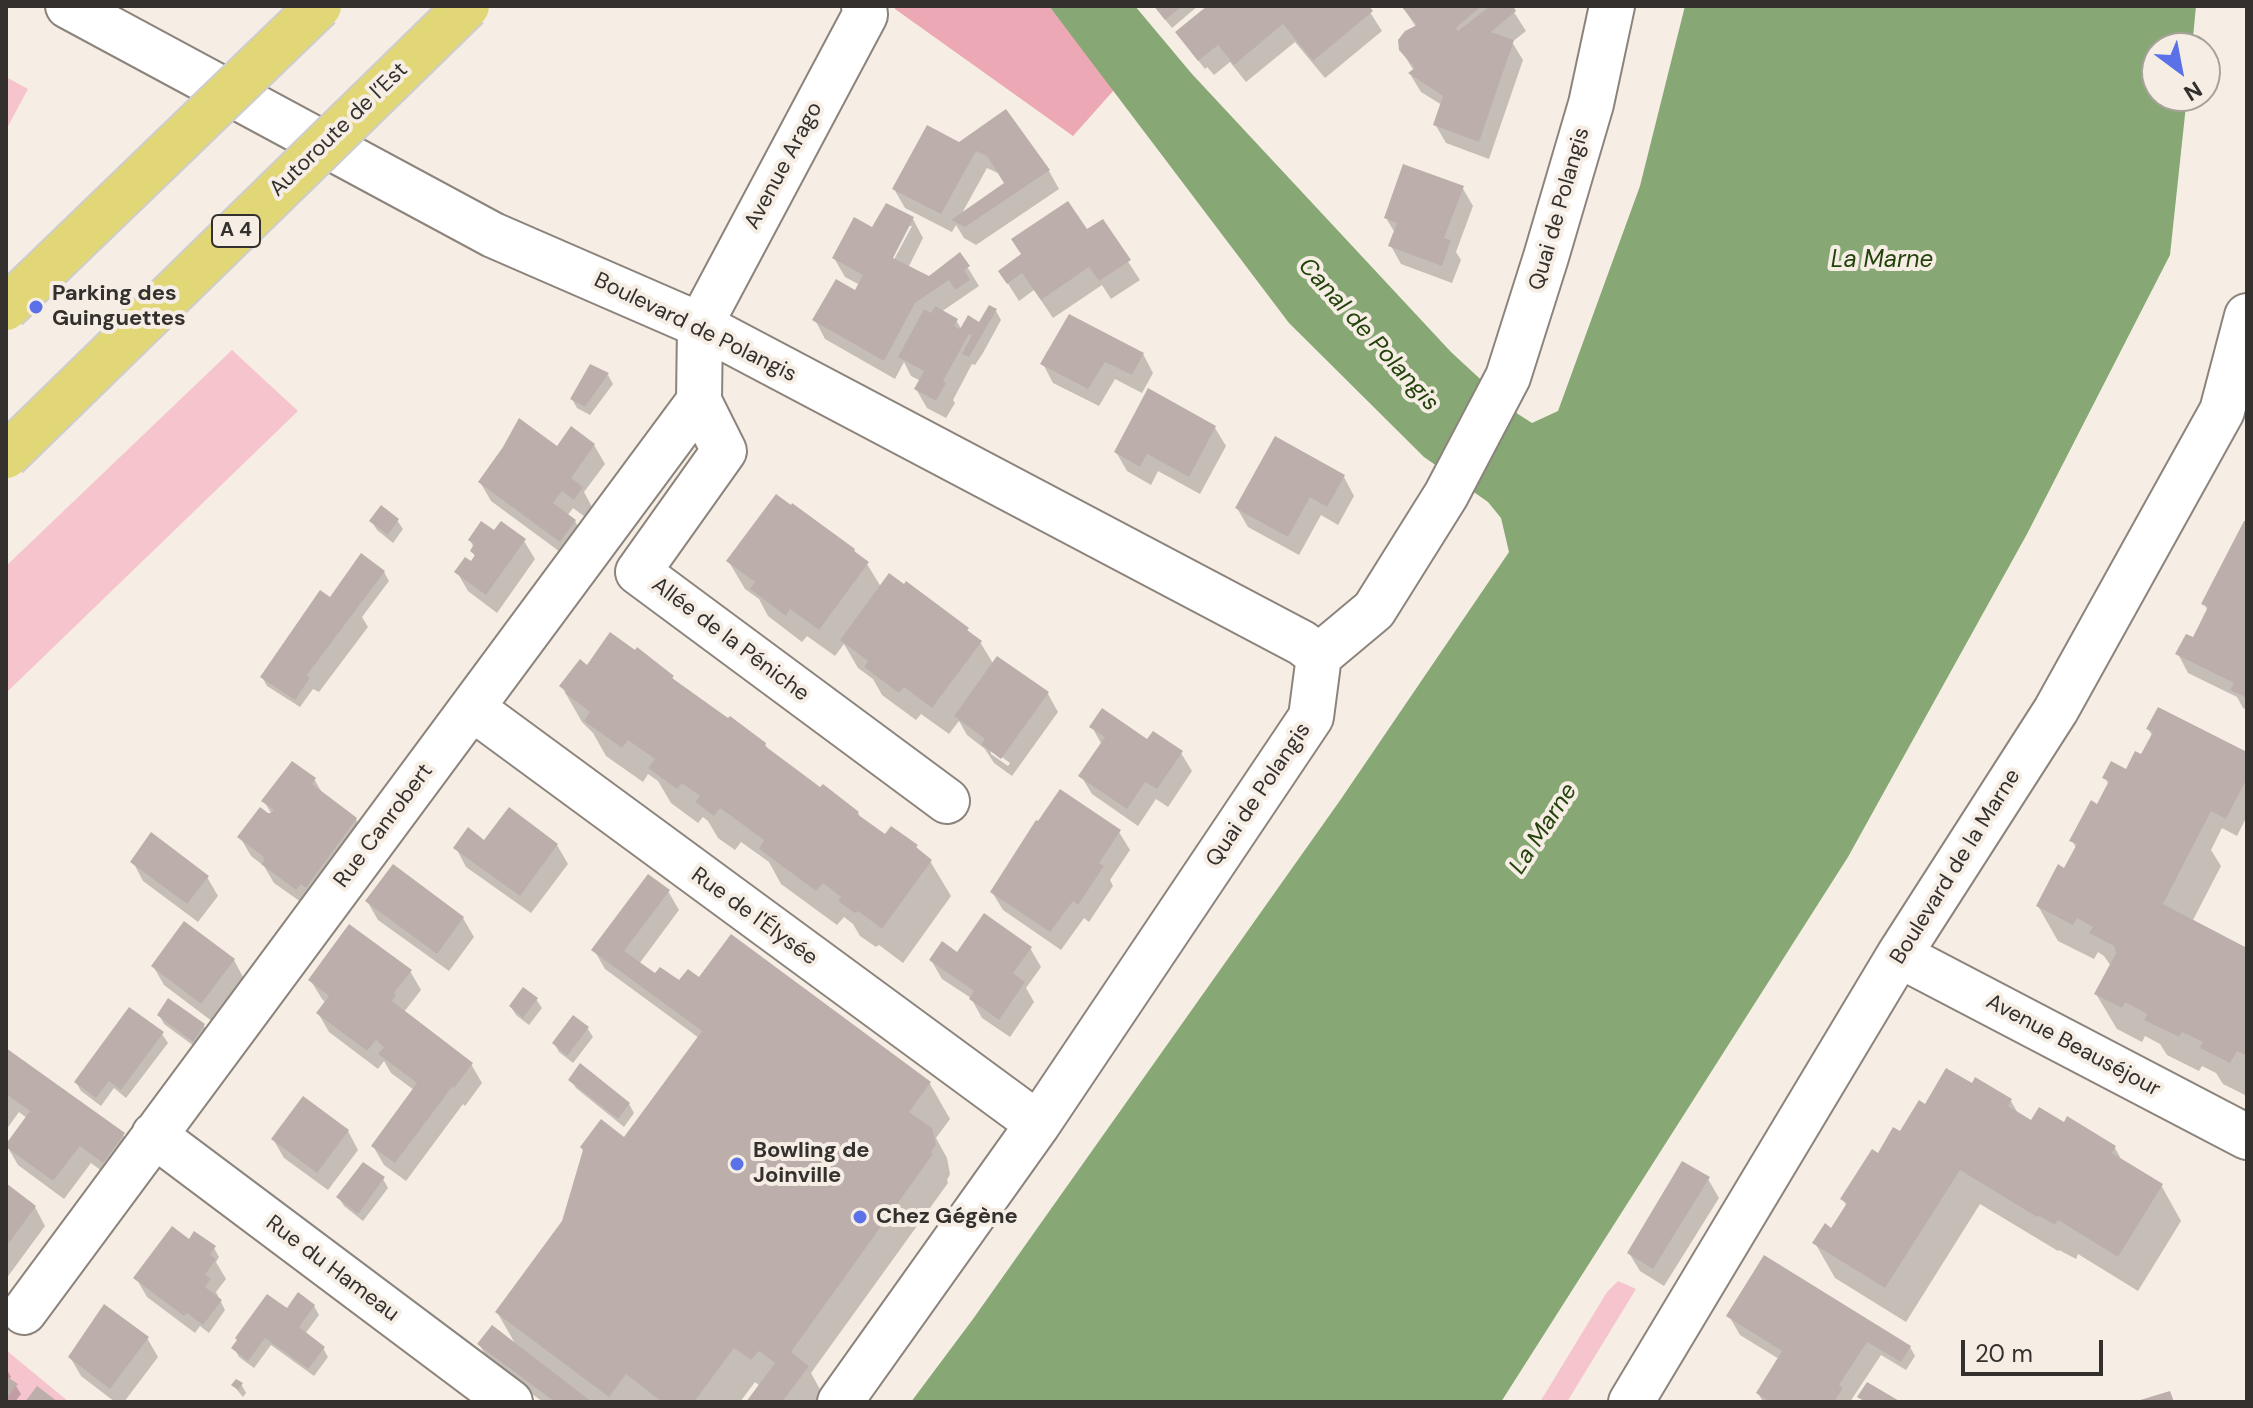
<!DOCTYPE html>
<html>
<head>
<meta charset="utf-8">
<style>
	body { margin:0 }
	#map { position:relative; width:2253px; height:1408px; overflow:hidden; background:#f6eee4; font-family:"DM Sans",sans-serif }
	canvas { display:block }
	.frame { position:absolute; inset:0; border:8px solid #33302d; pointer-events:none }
	.north { position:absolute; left:2141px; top:32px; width:80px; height:80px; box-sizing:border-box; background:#f6eee4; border:2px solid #a8a29b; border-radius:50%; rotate:148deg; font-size:22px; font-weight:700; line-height:32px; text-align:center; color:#33302d }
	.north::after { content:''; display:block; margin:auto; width:28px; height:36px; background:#5b71e8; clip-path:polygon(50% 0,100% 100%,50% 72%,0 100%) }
	.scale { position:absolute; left:1961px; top:1340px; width:142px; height:36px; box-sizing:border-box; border:4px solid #33302d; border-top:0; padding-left:10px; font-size:24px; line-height:28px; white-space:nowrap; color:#33302d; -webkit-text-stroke:6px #f6eee4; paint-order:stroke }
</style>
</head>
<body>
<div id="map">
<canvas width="2253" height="1408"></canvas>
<div class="frame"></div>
<div class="north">N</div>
<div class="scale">20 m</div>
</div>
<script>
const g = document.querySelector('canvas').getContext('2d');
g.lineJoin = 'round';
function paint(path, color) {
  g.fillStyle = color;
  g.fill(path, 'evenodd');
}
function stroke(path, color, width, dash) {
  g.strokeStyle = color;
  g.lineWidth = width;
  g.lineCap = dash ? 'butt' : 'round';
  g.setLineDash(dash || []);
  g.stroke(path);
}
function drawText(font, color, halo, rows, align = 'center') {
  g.font = font + ' "DM Sans",sans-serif';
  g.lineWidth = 8;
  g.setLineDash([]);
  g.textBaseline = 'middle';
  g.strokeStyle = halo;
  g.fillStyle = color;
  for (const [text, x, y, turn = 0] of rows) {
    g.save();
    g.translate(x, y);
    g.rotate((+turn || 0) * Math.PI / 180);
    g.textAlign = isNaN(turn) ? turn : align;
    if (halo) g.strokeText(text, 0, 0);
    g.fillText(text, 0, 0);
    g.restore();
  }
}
paint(new Path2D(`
	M6 77 28 89 6 130Z
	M232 350 298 411 6 693V566Z
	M1618 1281 1636 1289 1567 1402H1540L1607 1292Z
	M6 1350 69 1402H6Z`), '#f6c4cd');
paint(new Path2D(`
	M895 6H1049L1114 90 1073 136 895 9Z`), '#eca9b5');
paint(new Path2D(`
	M1049 6H1135L1192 74 1451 352 1518 414 1532 423 1558 411 1640 186 1685 6H2196L2192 48H2157V96H2187L2170 255 2027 534 1848 857 1501 1402H911L973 1319 1341 799 1509 552 1501 518 1488 502 1424 457 1289 323Z`), '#87a875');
paint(new Path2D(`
	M1154 6H1198L1172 28Z
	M1210 6H1366L1382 31 1325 78 1295 42 1246 82 1230 62 1214 75 1207 67 1205 69 1183 41Z
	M1402 6H1510L1526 31 1512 42 1523 60 1489 159 1446 143 1435 124 1442 105 1421 92 1410 74 1414 71 1401 50 1416 27Z
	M960 145 1049 171 1059 189 976 245 964 238 956 225 952 232 905 208 894 189ZM987 168 1000 174 1006 184 961 215Z
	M1462 187 1473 206 1456 252 1461 260 1452 283 1401 264 1391 246 1395 233 1386 218Z
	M913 219 923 238 908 268 929 279 960 255 979 286 941 312 956 320 962 330 978 324 996 311 1001 320 983 353 975 365 972 364 953 400 955 403 946 418 927 408 916 389 921 381 911 376 904 362 895 379 825 339 815 320 856 292 860 285 845 277 834 258 873 229ZM907 226H912L890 267 886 266Z
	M1102 222 1140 280 1111 299 1102 285 1053 318 1034 290 1019 301 1000 271 1086 232Z
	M1143 354 1153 373 1142 393 1115 379 1099 406 1053 383 1043 364Z
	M608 375 613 384 590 415 577 408 572 399Z
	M1215 428 1226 446 1200 494 1158 471 1151 485 1127 471 1116 452Z
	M594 445 605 464 584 492 592 507 585 517 573 508 567 516 575 521 585 540 571 560 491 501 480 482 557 449Z
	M1344 477 1354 496 1338 525 1321 515 1299 555 1248 527 1237 508Z
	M397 520 403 529 393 543 377 530 372 522Z
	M2247 522V710L2243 708 2237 697 2188 673 2178 654 2194 639 2208 611 2204 604Z
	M494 533 524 541 535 559 497 613 468 591 457 572 472 564 476 558 472 551 474 548 470 540Z
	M854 550 858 556 867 564 881 587 967 629 971 635 980 642 994 665 1048 694 1058 712 1012 776 994 763 985 749 967 735 959 721 949 734 921 714 916 720 882 695 873 679 858 668 844 644 835 656 807 636 802 642 768 616 759 599 745 589 729 562ZM991 749 1010 763 1008 766 991 754Z
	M384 572 389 581 362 617 368 627 319 692 313 689 300 707 267 686 262 677Z
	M587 667 672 677 676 683 765 744 769 752 821 789 858 813 862 820 885 837 916 846 920 854 930 861 951 896 903 963 879 945 876 947 860 936 853 924 844 917 837 925 781 884 769 862 741 842 735 850 718 838 708 821 703 817 698 823 671 803 658 781 648 774 643 782 606 756 593 733 582 722 562 687Z
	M1092 727 1181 753 1192 771 1168 807 1156 799 1138 826 1092 794 1081 776 1102 745Z
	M2148 729 2247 755V816L2237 836 2222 828 2211 850 2221 866 2192 922 2247 950V1096L2223 1084 2216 1073 2202 1066 2199 1071 2167 1055 2160 1044 2145 1036 2142 1042 2117 1029 2096 994 2111 966 2104 956 2098 952 2094 959 2058 941 2038 906 2065 871 2077 849 2072 841 2098 806 2109 785 2105 778 2127 771 2142 756 2153 737Z
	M314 779 324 796 356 819 366 838 308 907 274 883 264 866 251 856 240 837 272 815 264 801Z
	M1119 832 1130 850 1110 880 1113 886 1089 922 1084 918 1061 950 1003 910 992 892Z
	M557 845 568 864 531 913 466 867 456 848Z
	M133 862 207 877 218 896 198 922 143 881Z
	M668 891 679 910 639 964 655 976 680 983 700 980 930 1084 950 1119 936 1138 947 1158 950 1174 947 1180 948 1183 811 1373 827 1402H748L760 1386 755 1382 740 1402H543L490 1363 479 1344 517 1347 497 1312 699 1038 605 969 594 950Z
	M367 901 463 918 474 937 449 971 378 920Z
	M1030 948 1041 967 1026 988 1034 1002 1010 1037 982 1018 971 998 942 979 931 960Z
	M234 960 244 979 213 1022 164 985 153 966Z
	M410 971 421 990 404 1012 471 1064 482 1083 465 1106 463 1104 406 1181 384 1165 373 1146 414 1090 391 1073 384 1061 378 1069 329 1032 318 1013 326 1003 322 999 311 981Z
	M536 999 542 1008 529 1025 516 1015 511 1007Z
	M159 1015 204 1026 209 1035 198 1049 164 1024Z
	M588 1029 593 1037 573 1063 559 1052 554 1043Z
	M162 1034 168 1043 126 1098 114 1088 101 1106 81 1091 76 1082Z
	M6 1050 123 1135 134 1153 114 1180 91 1163 64 1199 18 1165 7 1146 27 1118 19 1112 6 1130Z
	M581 1066 629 1104 634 1113 624 1127 576 1088 571 1080Z
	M1973 1086 2011 1101 2019 1115 2031 1123 2115 1148 2120 1157 2119 1159 2161 1185 2181 1221 2138 1291 2078 1254 2076 1259 2059 1250 2058 1251 1980 1204 1906 1322 1835 1278 1815 1243 1832 1230 1847 1206 1842 1199 1878 1155 1925 1107Z
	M348 1131 358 1150 328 1190 284 1158 273 1139Z
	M383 1179 388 1188 363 1221 344 1206 339 1198Z
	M1708 1179 1719 1198 1664 1286 1640 1271 1629 1253Z
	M6 1186 35 1207 45 1226 6 1279Z
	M189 1242 214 1248 219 1257 216 1262 226 1279 216 1292 225 1310 209 1333 200 1326 195 1333 147 1297 136 1278Z
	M314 1306 319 1315 305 1334 323 1348 328 1357 314 1376 271 1345 254 1368 239 1357 234 1348 287 1310Z
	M1729 1316 1910 1347 1915 1356 1906 1370 1881 1355 1850 1402 1846 1400 1844 1402H1763L1758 1393 1779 1359 1740 1335Z
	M147 1338 158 1357 124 1402H115L81 1376 70 1357Z
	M6 1368 11 1377 8 1380 16 1386 21 1394 15 1402H6Z
	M241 1384 246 1393 243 1397 233 1385Z`), '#0003');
paint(new Path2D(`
	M1154 6H1182L1165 20Z
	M1207 6H1369L1373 11 1313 61 1283 24 1234 65 1218 45 1198 61 1175 32Z
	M1401 6H1481L1456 28 1458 31 1490 6H1513L1516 11 1491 32 1514 40 1479 142 1433 125 1443 96 1408 73 1415 68 1399 50 1398 40 1405 31 1417 25Z
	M1006 109 1050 170 965 227 951 220 1004 183 987 156 976 151 941 214 892 189 927 125 959 142Z
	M1403 164 1464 186 1444 238 1451 240 1442 266 1388 246 1397 223 1384 218Z
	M1068 201 1087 229 1103 219 1131 260 1099 281 1089 267 1041 300 1022 273 1007 284 998 271 1021 254 1011 239Z
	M886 203 914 217 893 258 929 276 960 252 970 266 964 270 970 280 955 290 949 280 915 303 884 361 812 320 836 279 855 290 863 275 832 258 854 217 872 227Z
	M989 305 997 309 969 357 962 354 972 335 969 334 943 381 946 383 936 401 914 389 924 371 898 357 924 309 931 313 935 306 958 319 954 326 960 329 968 315 979 322Z
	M1069 314 1144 353 1132 375 1105 362 1088 389 1040 364Z
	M590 364 609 373 585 407 570 399Z
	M1148 388 1216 426 1189 477 1147 454 1140 467 1114 452Z
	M519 418 557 446 571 426 595 444 571 478 583 487 574 500 562 491 553 503 576 520 560 542 478 482 503 447Z
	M1275 436 1345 475 1327 507 1310 497 1288 537 1235 508Z
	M776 494 791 505 792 503 855 549 854 551 869 562 819 630 790 609 786 616 750 589 755 582 726 561Z
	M381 505 399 519 388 535 369 521Z
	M2247 520V698L2230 690 2234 683 2175 654 2186 634 2193 637 2208 607 2201 604 2244 521Z
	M481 521 494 530 501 521 526 539 486 595 454 572 465 557 471 561 475 555 470 551 474 544 468 540Z
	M361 553 385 571 307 675 310 678 295 700 260 677 320 590 330 597Z
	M889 573 904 584 906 581 969 628 967 630 982 641 932 708 904 687 899 693 864 667 868 661 840 640Z
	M610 632 635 650 637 647 674 676 672 678 728 718 730 716 766 743 765 746 820 787 823 784 859 812 857 814 885 834 891 826 918 845 916 847 932 860 882 929 858 911 855 913 838 901 841 897 823 883 816 891 759 849 764 840 720 808 714 816 695 802 700 796 682 783 677 789 648 768 655 759 628 740 622 748 584 721 590 712 565 693 567 692 559 686 580 659 587 665Z
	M997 656 1049 692 1001 759 981 744 985 739 954 716Z
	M2158 707 2247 752V778L2226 819 2211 811 2163 904 2247 948V1056L2237 1051 2230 1063 2200 1048 2203 1042 2182 1032 2179 1037 2144 1020 2147 1014 2125 1002 2122 1008 2094 994 2116 953 2114 946 2089 933 2093 927 2077 918 2073 925 2036 906 2058 864 2064 868 2077 844 2069 841 2091 800 2097 804 2109 781 2102 778 2111 761 2126 769 2135 751 2141 754 2153 732 2146 729Z
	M1102 708 1147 739 1153 731 1183 751 1157 789 1145 782 1127 809 1078 776 1105 737 1089 727Z
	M292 761 316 778 312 784 357 818 306 888 301 884 296 890 261 864 265 860 263 859 264 857 237 837 260 807 268 813H271L274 810 261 801Z
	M1060 789 1121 830 1099 863 1104 866 1078 905 1073 901 1050 932 990 892 1036 820 1038 821Z
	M509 807 558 844 520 896 453 848 468 827 484 840Z
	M151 832 209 876 187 904 130 862Z
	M393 864 464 917 437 954 365 901Z
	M648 874 670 890 624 951 655 973 660 967 679 980 688 969 699 977 731 934 931 1082 909 1112 932 1128 936 1145 931 1152 933 1154 791 1352 809 1366 782 1402H746L775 1363 759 1351 751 1360 734 1348 694 1402H662L626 1374 609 1397 495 1312 562 1221 583 1150 580 1147 601 1119 624 1137 702 1031 591 950Z
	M984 913 1032 947 1013 973 1025 982 999 1020 969 999 974 991 929 960 942 941 957 952Z
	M184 921 235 959 201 1004 151 966Z
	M349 924 412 970 394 993 396 995 392 1001 473 1063 454 1088 452 1087 395 1163 371 1146 417 1083 378 1054 384 1047 376 1040 367 1051 316 1013 329 996 308 980Z
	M523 987 538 998 523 1018 509 1006Z
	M168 998 205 1024 193 1042 157 1015Z
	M129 1007 164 1032 121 1090 109 1081 96 1098 74 1082Z
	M573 1015 589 1027 567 1056 552 1043Z
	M6 1048 125 1133 103 1163 80 1146 53 1181 6 1147V1144L30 1111 6 1094Z
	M580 1063 630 1103 618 1119 568 1080Z
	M1946 1068 1972 1083 1975 1077 2012 1099 2008 1106 2031 1120 2039 1107 2064 1122 2067 1116 2116 1146 2112 1153 2163 1184 2118 1257 2058 1220 2055 1225 2039 1216 2037 1217 1960 1170 1885 1288 1812 1243 1825 1223 1831 1228 1847 1203 1840 1199 1872 1149 1878 1153 1893 1127 1900 1131 1919 1100 1925 1104Z
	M303 1096 349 1130 317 1173 271 1139Z
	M1682 1161 1710 1177 1653 1269 1627 1253Z
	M363 1162 385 1177 358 1214 336 1197Z
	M6 1183 36 1206 6 1247Z
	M172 1226 189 1239 194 1231 216 1246 210 1255 216 1259 205 1275 211 1278 205 1287 222 1300 203 1325 187 1313 184 1316 133 1278Z
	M1764 1255 1911 1346 1901 1362 1867 1342 1839 1385 1843 1388 1834 1402H1770L1756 1393 1782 1351 1726 1316Z
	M298 1292 315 1305 299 1327 325 1347 308 1369 265 1338 248 1361 231 1348 237 1340 235 1338 267 1294 287 1308Z
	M104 1304 149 1337 110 1389 68 1357Z
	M492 1325 592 1402H555L477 1344Z
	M6 1376 18 1384 6 1399Z
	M236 1379 243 1383 238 1390 231 1385Z
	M1867 1382 1901 1402H1866L1857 1397Z
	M37 1386 58 1402H25Z
	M2170 1391 2174 1402H2137V1401Z`), '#bcafab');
const minor = new Path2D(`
	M68 6 493 235 700 325 1302 643 1319 656
	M699 401 724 451 638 572 947 801
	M472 708 1038 1124
	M1899 955 2247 1137
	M154 1135 510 1402
	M24 1312 699 401 700 325 865 15 864 6
	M840 1402 1038 1124 1311 717 1319 656 1374 610 1446 495 1508 377 1546 257 1591 104 1612 6
	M1631 1402 1899 955 2056 710 2222 411 2247 316`);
stroke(minor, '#8c847c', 48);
stroke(minor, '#fff', 44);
const highwayBridge = new Path2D(`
	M6 308 319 6
	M6 456 467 6`);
stroke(highwayBridge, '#cecdcd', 48, []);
stroke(highwayBridge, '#e2d777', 44);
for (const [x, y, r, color] of [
	[36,307,8,"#5b71e8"],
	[737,1164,8,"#5b71e8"],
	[860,1217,8,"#5b71e8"]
]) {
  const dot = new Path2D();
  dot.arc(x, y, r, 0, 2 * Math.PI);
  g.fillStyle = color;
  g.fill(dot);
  stroke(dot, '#f6eee4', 3);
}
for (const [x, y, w] of [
	[236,231,48]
]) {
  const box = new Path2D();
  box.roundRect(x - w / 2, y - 16, w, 32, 6);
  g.fillStyle = '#f6eee4';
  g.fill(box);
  stroke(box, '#33302d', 2);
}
drawText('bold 20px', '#33302d', null, [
	["A 4",236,231]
]);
drawText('22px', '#33302d', '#f6eee4', [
	["Autoroute de l’Est",339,130,-44],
	["Avenue Arago",784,166,-62],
	["Quai de Polangis",1560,209,-74],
	["Boulevard de Polangis",695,328,26],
	["Allée de la Péniche",730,640,37],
	["Quai de Polangis",1259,795,-56],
	["Rue Canrobert",384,826,-53],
	["Boulevard de la Marne",1956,867,-58],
	["Rue de l'Élysée",754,917,36],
	["Avenue Beauséjour",2073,1046,28],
	["Rue du Hameau",332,1269,37]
]);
drawText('bold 22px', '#33302d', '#f6eee4', [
	["Parking des",52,294],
	["Guinguettes",52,319],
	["Bowling de",753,1151],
	["Joinville",753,1176],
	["Chez Gégène",876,1217]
], 'left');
drawText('italic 24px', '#24430c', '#f6eee4', [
	["La Marne",1882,261],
	["Canal de Polangis",1368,335,48],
	["La Marne",1544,829,-57]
]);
</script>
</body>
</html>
